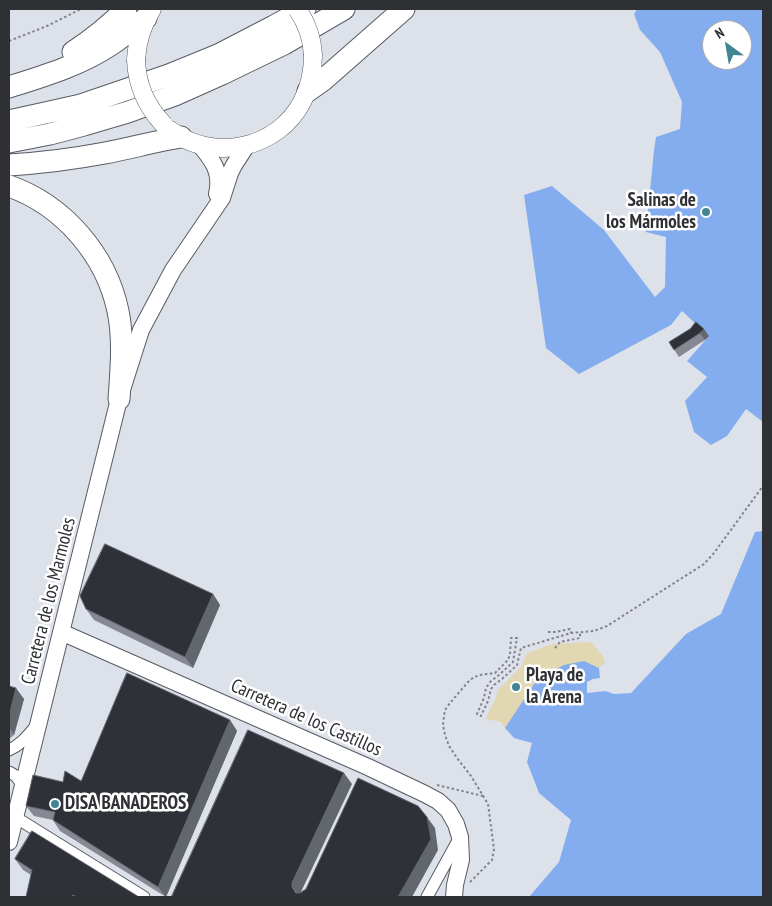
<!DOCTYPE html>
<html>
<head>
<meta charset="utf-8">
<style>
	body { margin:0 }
	#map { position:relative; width:772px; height:906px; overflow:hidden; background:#dde1ea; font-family:"PT Sans Narrow",sans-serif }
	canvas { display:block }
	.frame { position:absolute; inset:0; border:10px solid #2e3033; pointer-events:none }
	.north { position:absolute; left:702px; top:20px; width:50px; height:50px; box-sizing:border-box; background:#fff; border:1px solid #abacad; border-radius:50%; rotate:328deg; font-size:14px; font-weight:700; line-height:20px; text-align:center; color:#2e3033 }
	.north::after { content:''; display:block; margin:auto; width:18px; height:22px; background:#418594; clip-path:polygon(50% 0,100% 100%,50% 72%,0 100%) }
</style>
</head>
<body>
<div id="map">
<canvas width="772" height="906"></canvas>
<div class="frame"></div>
<div class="north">N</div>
</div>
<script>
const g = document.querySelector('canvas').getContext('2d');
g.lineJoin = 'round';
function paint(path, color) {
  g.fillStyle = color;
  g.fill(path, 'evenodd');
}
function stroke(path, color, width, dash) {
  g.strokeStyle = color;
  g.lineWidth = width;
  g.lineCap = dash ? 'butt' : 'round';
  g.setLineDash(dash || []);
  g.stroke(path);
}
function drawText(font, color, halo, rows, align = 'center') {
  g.font = font + ' "PT Sans Narrow",sans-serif';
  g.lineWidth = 5;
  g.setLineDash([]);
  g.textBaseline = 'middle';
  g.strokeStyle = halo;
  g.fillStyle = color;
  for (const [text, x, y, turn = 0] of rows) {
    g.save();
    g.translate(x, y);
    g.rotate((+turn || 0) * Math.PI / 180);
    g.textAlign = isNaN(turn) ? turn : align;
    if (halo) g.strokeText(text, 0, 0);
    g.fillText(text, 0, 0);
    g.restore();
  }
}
paint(new Path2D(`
	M591 642 603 656 605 663 599 668 584 661 534 684 505 728 501 722 485 719 495 700 498 690 521 667 527 653 552 644Z`), '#e1d8b3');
paint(new Path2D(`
	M637 9H763V422L746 409 727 436 711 445 694 432 685 401 707 377 687 361 709 336 682 311 671 325 579 374 546 348 524 195 552 186 604 230 655 297 665 287 666 237 646 232 654 150 656 137 680 129 682 102 660 52 640 30 634 14ZM712 30H742V60H712Z
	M763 531V897H529L559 862 571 820 539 793 527 762 532 743 514 738 505 728 534 684 550 672 564 665 584 661 599 668 600 678 593 679 587 682V693L605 691 614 694 631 693 686 634 721 614 755 532Z`), '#83adee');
const minor = new Path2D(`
	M9 750C21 745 28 735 37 725
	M9 772 16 776 23 786
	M15 817 144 897
	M427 897 460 837`);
const secondary = new Path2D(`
	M200 145C213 161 222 172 217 194
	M61 632 368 767 425 794 438 801 448 810 456 824 460 837 461 860 455 885 454 897
	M9 842 119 399 141 330 173 270 222 198 230 173 234 165 247 145`);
const primary = new Path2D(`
	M136 60C137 41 142 25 152 9
	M170 130C213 163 279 149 303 100 310 86 313 71 313 55`);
const motorway = new Path2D(`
	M73 52C93 39 110 25 126 9
	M9 87C44 76 81 65 112 44 124 36 135 26 146 18
	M308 91 322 81 404 9
	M9 121 81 105 169 75 218 55 274 26 305 9
	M9 142 50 134 84 125 128 112 175 95 222 74 284 44 344 9
	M9 165C41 163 73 159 105 153 131 148 156 141 181 137
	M9 186C63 205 106 254 118 311 124 340 121 370 119 399`);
stroke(minor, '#575b62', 13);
stroke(secondary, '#575b62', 18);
stroke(primary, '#575b62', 19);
stroke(motorway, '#575b62', 23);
stroke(new Path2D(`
	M9 41 47 26 81 9
	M548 632H556L570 629 571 633
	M555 648 560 642 580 638V633
	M437 785 483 796
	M470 882 492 860 494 849 488 804 471 776 457 758 449 746 445 735 443 725 444 716 445 710 450 703 468 682 474 677 480 675 495 673 508 660 510 654 511 638H517L513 662 499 675 491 681 486 688 484 698 477 714 481 716 488 701 491 689 494 685 502 679 517 665 521 648 571 633 594 631 607 626 704 564 714 553 763 486`), '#808389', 2, [2.5, 2.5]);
stroke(minor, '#fff', 11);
stroke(secondary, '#fff', 16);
stroke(primary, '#fff', 18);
stroke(motorway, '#fff', 21);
const primaryBridge = new Path2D(`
	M297 9C307 23 312 38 313 55
	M136 60C137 86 146 106 164 125`);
stroke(primaryBridge, '#575b62', 19, []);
stroke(primaryBridge, '#fff', 18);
paint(new Path2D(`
	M690 329 709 336 705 340 679 357 669 342Z
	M213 594 220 605 193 668 94 620 86 609Z
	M9 686 24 699 14 735 9 739Z
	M230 720 237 731 166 897 60 831 53 820 34 816 26 806 63 782 81 781Z
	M15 859 139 897H26L31 875 23 870Z`), '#868991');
paint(new Path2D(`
	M704 329 709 336 705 340 700 333Z
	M213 594 220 605 193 668 185 657Z
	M16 688 24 699 14 735 9 727V716Z
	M230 720 237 731 166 897 158 887Z
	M344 773 352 784 300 894V897L292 887V883Z
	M427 817 435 828 438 850 412 897H398Z`), '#62666d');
const building = new Path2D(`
	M696 322 704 329 700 333 674 350 669 342 690 329Z
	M105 544 213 594 185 657 86 609 80 596Z
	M127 673 230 720 158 887 53 820 55 812 26 806 33 775 63 782 65 771 81 781Z
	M9 686 16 688 9 716Z
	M248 730 344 773 292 883V887L296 893H300L306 889 358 778 418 806 427 817 431 839 398 897H175L172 896Z
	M32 831 139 897H77L73 895 71 897H26L32 870 15 859Z`);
paint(building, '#2e3138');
stroke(building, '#62666d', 1);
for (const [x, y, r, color] of [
	[706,212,5,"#418594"],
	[516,687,5,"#418594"],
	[55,804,5,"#418594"]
]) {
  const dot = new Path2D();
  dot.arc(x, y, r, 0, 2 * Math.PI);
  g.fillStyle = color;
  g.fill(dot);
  stroke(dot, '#fff', 2);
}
drawText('bold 19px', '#2e3033', '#fff', [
	["Salinas de",696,201,"right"],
	["los Mármoles",696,223,"right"],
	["Playa de",526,676],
	["la Arena",526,698],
	["DISA BANADEROS",65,804]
], 'left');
drawText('19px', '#2e3033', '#fff', [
	["Carretera de los Marmoles",49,601,-76],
	["Carretera de los Castillos",306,718,24]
]);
</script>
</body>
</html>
